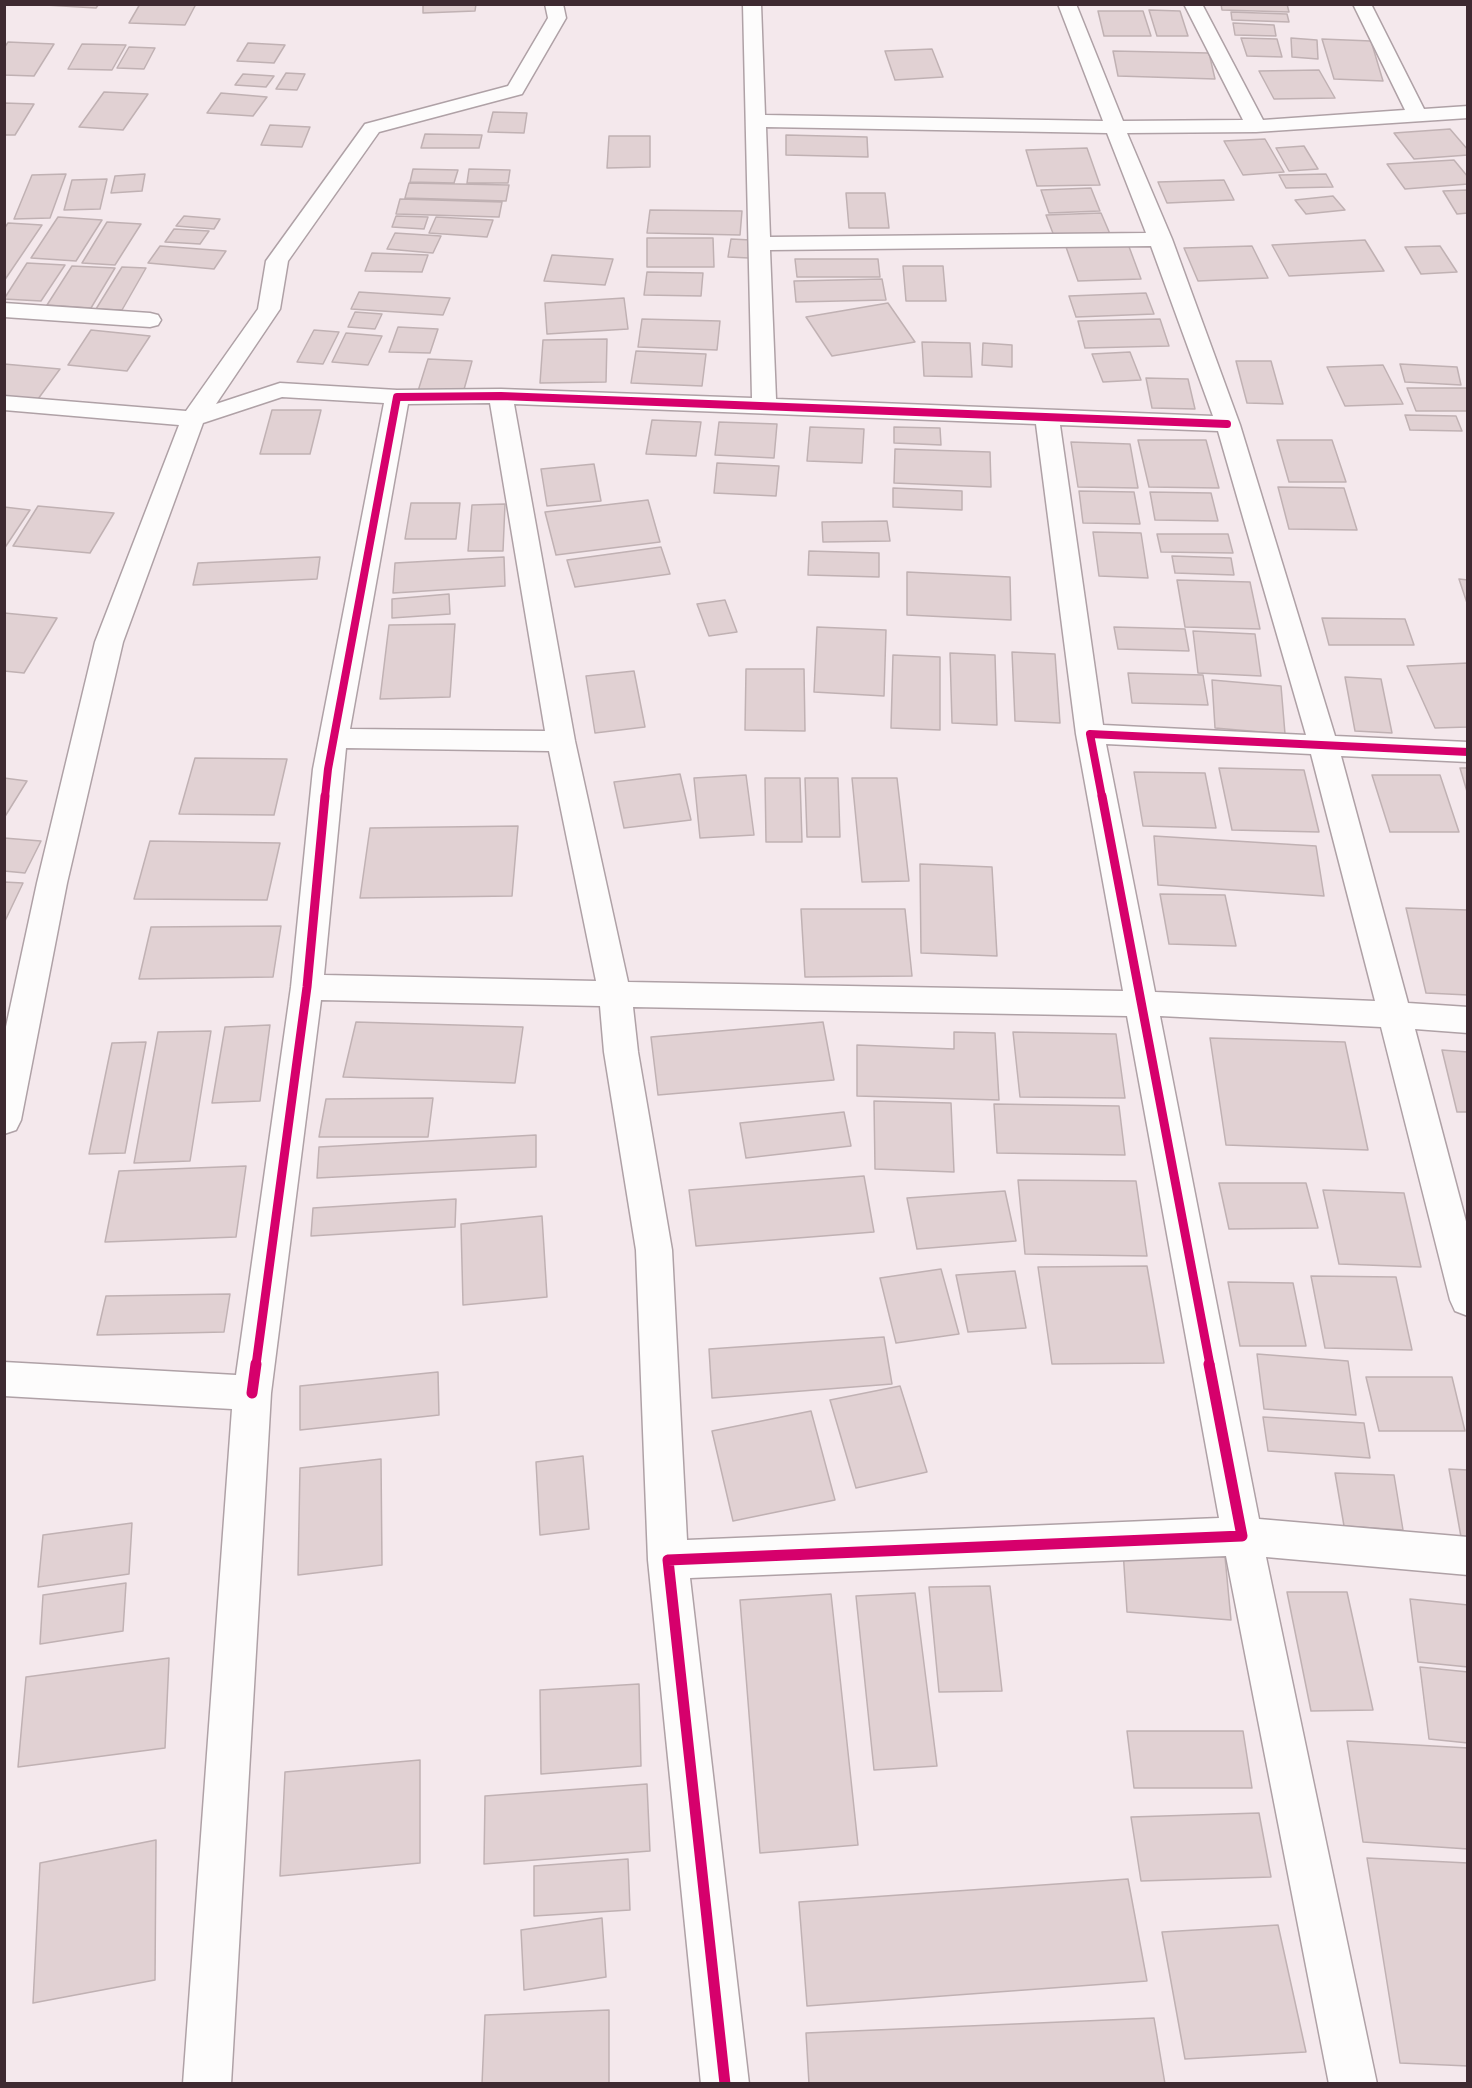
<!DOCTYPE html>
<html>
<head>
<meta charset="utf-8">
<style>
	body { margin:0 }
	#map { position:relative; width:1472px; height:2088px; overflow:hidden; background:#f4e8ec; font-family:Montserrat,sans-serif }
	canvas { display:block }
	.frame { position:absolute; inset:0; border:6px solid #3e2a31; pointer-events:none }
</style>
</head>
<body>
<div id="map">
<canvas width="1472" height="2088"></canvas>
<div class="frame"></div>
</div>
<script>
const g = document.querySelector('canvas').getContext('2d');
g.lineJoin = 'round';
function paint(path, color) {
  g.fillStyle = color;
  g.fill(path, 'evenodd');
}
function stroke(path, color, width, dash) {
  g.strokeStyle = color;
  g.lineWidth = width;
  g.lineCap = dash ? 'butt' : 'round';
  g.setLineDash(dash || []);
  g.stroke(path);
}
const building = new Path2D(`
	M28 4H99L96 8Z
	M140 4H196L185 25 129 23Z
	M423 4H476L475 11 423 13Z
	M1221 4H1287L1289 12 1222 10Z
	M1149 10 1180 11 1188 36H1157Z
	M1098 11H1143L1151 36H1104Z
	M1231 12 1287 14 1289 22 1232 20Z
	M1233 23 1274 25 1276 36 1235 35Z
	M1241 38 1277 39 1282 57 1247 56Z
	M1291 38 1317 40 1318 59 1292 57Z
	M1322 39 1371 41 1383 81 1334 79Z
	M8 42 54 44 34 76 4 75V48Z
	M248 43 285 45 274 63 237 61Z
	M82 44 126 45 112 70 68 69Z
	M129 47 155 48 144 69 117 68Z
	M932 49 943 77 895 80 885 51Z
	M1113 51 1209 53 1215 79 1118 76Z
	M1319 70 1335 98 1274 99 1259 71Z
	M286 73 305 74 297 90 276 89Z
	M243 74 274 76 266 87 235 85Z
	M104 92 148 94 123 130 79 127Z
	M221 93 267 97 253 116 207 113Z
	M4 103 34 104 15 135H4Z
	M493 112 527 113 524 133 488 132Z
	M270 125 310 127 302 147 261 145Z
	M1450 129 1468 150V155L1414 159 1394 133Z
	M425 134 482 135 479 148H421Z
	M786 135 867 137 868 157 786 155Z
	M609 136H650V167L607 168Z
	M1265 139 1284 172 1243 175 1224 141Z
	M1304 146 1318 169 1289 171 1276 148Z
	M1087 148 1100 185 1037 186 1026 150Z
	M1454 160 1468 177V184L1405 189 1387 164Z
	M413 169 458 170 454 183 410 182Z
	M469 169 510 170 508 183H467Z
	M66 174 50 218 14 219 32 175Z
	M145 174 142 191 111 193 115 176Z
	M1326 174 1333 187 1286 188 1279 175Z
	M107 179 100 209 64 210 72 180Z
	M1224 180 1234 200 1167 203 1158 182Z
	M409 183 509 185 506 201 405 198Z
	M1091 188 1100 211 1049 213 1041 190Z
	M1468 190V213L1457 214 1443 191Z
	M846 193H885L889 228H849Z
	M1333 196 1345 210 1306 214 1295 200Z
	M400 199 502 202 499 217 396 214Z
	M650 210 742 211 740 235 647 233Z
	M1101 213 1110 234 1054 236 1046 215Z
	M184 216 220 219 214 229 176 226Z
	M396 216 428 217 424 229 392 227Z
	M58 217 102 220 76 261 31 258Z
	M436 217 493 220 487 237 429 233Z
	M107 222 141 224 115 265 82 263Z
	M8 223 42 225 4 281V229Z
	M174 229 209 231 200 244 165 242Z
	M395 233 441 236 433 253 387 249Z
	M647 238H713L714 267H647Z
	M731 239 751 240 749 258 728 257Z
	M1365 240 1384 271 1289 276 1272 245Z
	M1128 244 1141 279 1078 281 1066 247Z
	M160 246 226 251 214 269 148 263Z
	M1252 246 1268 278 1198 281 1184 248Z
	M1440 246 1457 272 1421 274 1405 247Z
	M372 253 428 255 422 272 365 271Z
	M552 255 613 259 605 285 544 281Z
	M795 259H878L880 277H797Z
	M27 263 65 265 41 301 4 299Z
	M72 266 115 268 91 308 47 305Z
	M903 266H943L946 301H906Z
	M122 267 146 268 122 310 96 309Z
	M647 272 703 273 701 296 644 295Z
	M882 279 886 300 796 302 794 281Z
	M359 292 450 298 443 315 351 309Z
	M1146 293 1154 314 1076 317 1069 296Z
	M624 298 628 329 547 334 545 303Z
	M888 303 915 342 832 356 806 317Z
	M355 312 382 314 375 329 348 327Z
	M642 319 720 321 717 350 638 347Z
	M1160 319 1169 346 1085 348 1078 321Z
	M398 327 438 329 430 353 389 352Z
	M91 330 150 336 127 371 68 365Z
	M314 330 339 332 323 364 297 362Z
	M346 333 382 336 368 365 332 362Z
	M607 339 606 382 540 383 543 340Z
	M922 342 970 343 972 377 924 376Z
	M983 343 1012 345V367L982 365Z
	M636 351 706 354 702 386 631 383Z
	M1130 352 1141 380 1103 382 1092 354Z
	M428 359 472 361 463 393 418 391Z
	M1236 361H1271L1283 404 1247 403Z
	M4 364 60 369 38 399 4 397Z
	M1400 364 1457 367 1461 385 1405 382Z
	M1383 365 1403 404 1345 406 1327 367Z
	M1146 378 1188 379 1195 409 1152 408Z
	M1407 388H1468V411H1416Z
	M272 410H321L310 454H260Z
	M1405 415 1456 416 1462 431 1410 430Z
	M652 420 701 422 696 456 646 454Z
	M719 422 777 424 774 458 715 455Z
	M810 427 864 429 862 463 807 461Z
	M894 427 940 428 941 445 894 443Z
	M1138 440H1206L1219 488 1149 487Z
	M1277 440H1332L1346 482H1289Z
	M1071 442 1130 444 1138 488 1078 487Z
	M895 449 990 452 991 487 894 483Z
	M717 463 779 466 776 496 714 493Z
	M594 464 601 501 547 506 541 469Z
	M1278 487 1344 488 1357 530 1289 529Z
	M893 488 962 491V510L893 507Z
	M1079 491 1134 492 1140 524 1083 523Z
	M1150 492 1211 493 1218 521 1155 520Z
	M648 500 660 542 556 555 545 512Z
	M411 503H460L456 539H405Z
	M505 504 503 551H468L472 505Z
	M38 506 114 513 90 553 13 546Z
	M4 507 30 510 4 549Z
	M887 521 890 541 823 542 822 522Z
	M1093 532 1141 533 1148 578 1099 576Z
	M1157 534H1228L1233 553 1161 552Z
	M661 547 670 574 575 587 567 560Z
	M809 551 879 553V577L808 575Z
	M1172 556 1231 558 1234 575 1175 573Z
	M320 557 317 579 193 585 198 563Z
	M504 557 505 586 393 593 395 563Z
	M907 572 1010 577 1011 620 907 615Z
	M1459 579 1468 580V606Z
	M1177 580 1250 582 1260 629 1185 627Z
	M449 594 450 614 392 618V599Z
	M725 600 737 632 709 636 697 604Z
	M4 613 57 618 24 673 4 671Z
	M1322 618 1405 619 1414 645H1329Z
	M455 624 450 697 380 699 389 625Z
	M817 627 886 630 884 696 814 692Z
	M1114 627 1185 629 1189 651 1118 649Z
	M1193 631 1255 634 1261 676 1198 673Z
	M1012 652 1055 654 1060 723 1015 721Z
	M950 653 995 655 997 725 952 723Z
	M893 655 940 657V730L891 728Z
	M1468 663V727L1435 728 1407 666Z
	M746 669H804L805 731 745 730Z
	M634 671 645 727 595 733 586 676Z
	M1128 673 1203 675 1208 705 1132 703Z
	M1345 677 1381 679 1392 733 1355 731Z
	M1212 680 1281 686 1285 734 1215 728Z
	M195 758 287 759 274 815 179 814Z
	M1219 768 1304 770 1319 832 1232 830Z
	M1460 768H1468V795Z
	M1134 772 1205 773 1216 828 1143 826Z
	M680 774 691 820 624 828 614 782Z
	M746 775 754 835 700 838 694 778Z
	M1372 775H1440L1459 832H1390Z
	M4 778 27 781 4 818Z
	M765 778H800L802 842H766Z
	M805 778H838L840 837H807Z
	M852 778H897L909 881 862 882Z
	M518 826 512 896 360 898 370 828Z
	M1154 836 1316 846 1324 896 1158 885Z
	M4 838 41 841 25 873 4 871Z
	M150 841 280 843 267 900 134 899Z
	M920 864 992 867 997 956 921 953Z
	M4 882 23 883 5 921H4Z
	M1160 894 1225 895 1236 946 1169 944Z
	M1406 908 1468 910V995L1426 993Z
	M801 909H905L912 976 805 977Z
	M281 926 273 977 139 979 151 927Z
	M356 1022 523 1027 515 1083 343 1077Z
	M823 1022 834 1080 658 1095 651 1037Z
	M270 1025 260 1101 212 1103 225 1027Z
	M211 1031 190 1161 134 1163 158 1032Z
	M954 1032 995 1033 999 1100 857 1096V1045L954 1049Z
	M1013 1032 1116 1034 1125 1098 1020 1097Z
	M1210 1038 1345 1042 1368 1150 1226 1145Z
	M146 1042 125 1153 89 1154 112 1043Z
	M1442 1050 1468 1052V1112H1457Z
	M433 1098 428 1137H319L326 1099Z
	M874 1101 951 1103 954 1172 875 1169Z
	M994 1104 1119 1106 1125 1155 997 1153Z
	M844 1112 851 1146 746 1158 740 1123Z
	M536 1135V1167L317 1178 319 1147Z
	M246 1166 236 1237 105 1242 119 1171Z
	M864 1176 874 1232 696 1246 689 1190Z
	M1018 1180 1136 1181 1147 1256 1025 1254Z
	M1219 1183H1306L1318 1228 1229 1229Z
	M1323 1190 1404 1193 1421 1267 1339 1264Z
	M1005 1191 1016 1241 917 1249 907 1198Z
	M456 1199 455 1227 311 1236 313 1208Z
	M542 1216 547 1297 463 1305 461 1224Z
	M1147 1266 1164 1363 1052 1364 1038 1267Z
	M941 1269 959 1334 896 1343 880 1278Z
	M1015 1271 1026 1328 968 1332 956 1275Z
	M1311 1276 1396 1277 1412 1350 1325 1348Z
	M1228 1282 1293 1283 1306 1346H1240Z
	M230 1294 224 1332 97 1335 106 1296Z
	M884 1337 892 1384 712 1398 709 1349Z
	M1257 1354 1348 1361 1356 1415 1264 1409Z
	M438 1372 439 1415 300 1430V1386Z
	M1366 1377H1452L1465 1431H1379Z
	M900 1386 927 1472 856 1488 830 1400Z
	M811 1411 835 1500 733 1521 712 1431Z
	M1263 1417 1364 1423 1370 1458 1268 1451Z
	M583 1456 589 1529 540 1535 536 1462Z
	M381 1459 382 1565 298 1575 300 1468Z
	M1449 1469 1468 1470V1554H1464Z
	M1335 1473 1394 1475 1403 1530 1344 1526Z
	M132 1523 129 1574 38 1587 43 1535Z
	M1123 1550 1225 1557 1231 1620 1127 1612Z
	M126 1583 123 1631 40 1644 43 1595Z
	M990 1586 1002 1691 939 1692 929 1587Z
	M1287 1592H1347L1373 1710 1311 1711Z
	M915 1593 937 1766 874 1770 856 1596Z
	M831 1594 858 1845 760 1853 740 1600Z
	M1410 1599 1468 1605V1667L1418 1662Z
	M169 1658 165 1748 18 1767 26 1677Z
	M1420 1667 1468 1672V1743L1429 1739Z
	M639 1684 641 1766 541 1774 540 1690Z
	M1127 1731H1243L1252 1788H1134Z
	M1347 1741 1468 1748V1849L1363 1842Z
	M420 1760V1863L280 1876 285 1772Z
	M647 1784 650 1851 484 1864 485 1796Z
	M1259 1813 1271 1877 1141 1881 1131 1817Z
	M156 1840 155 1980 33 2003 40 1863Z
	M1367 1858 1468 1863V2066L1400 2063Z
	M628 1859 630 1910 534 1916V1866Z
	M1128 1879 1147 1981 807 2006 799 1902Z
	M602 1918 606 1977 524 1990 521 1930Z
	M1278 1925 1306 2052 1185 2059 1162 1932Z
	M609 2010V2084H482L485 2015Z
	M1154 2018 1165 2084H809L806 2033Z`);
paint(building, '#e1d1d3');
stroke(building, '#c0b1b3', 1.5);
const street = new Path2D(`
	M545 4H563L566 18 522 94 379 132 288 261 280 309 216 404 280 383 397 390 501 389 752 398 743 4H761L765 115 1103 121 1058 4H1076L1123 121 1243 120 1184 4H1202L1263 120 1405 110 1353 4H1371L1424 109 1468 106V118L1256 132 1127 133 1172 239 1240 425 1335 736 1468 742V762L1341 756 1408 1003 1468 1007V1033L1415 1029 1468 1229V1316L1455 1311 1450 1300 1381 1027 1160 1016 1259 1519 1468 1537V1575L1266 1557 1377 2084H1329L1226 1556 690 1578 749 2084H701L648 1560 636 1250 604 1052 600 1006 321 1000 271 1393 231 2084H183L232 1409 4 1396V1362L236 1375 291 987 313 769 384 403 282 397 203 423 123 642 67 883 21 1120 16 1130 4 1134V1036L37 883 95 642 179 425 4 410V396L186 411 258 309 266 261 365 124 508 86 548 18ZM766 127 1107 133 1146 233 770 237ZM1151 246 1213 416 776 399 770 250ZM490 403 545 731 350 729 408 404ZM514 404 1036 424 1076 734 1123 991 628 982 575 741ZM1060 425 1218 431 1306 735 1103 725ZM1106 744 1311 754 1375 1001 1155 992ZM346 748 549 751 596 981 324 975ZM633 1007 1127 1016 1219 1518 687 1540 672 1250 638 1052Z
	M4 303 150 313 158 315 161 320 158 325 150 327 4 317Z`);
stroke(street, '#afa1a6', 3);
paint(street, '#fdfcfc');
stroke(new Path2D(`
	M325 797 328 769 397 397 501 396 1227 424
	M1102 797 1090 734 1468 752`), '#d6006c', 8);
stroke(new Path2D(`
	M1102 796 1210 1365
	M256 1365 307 987 325 796`), '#d6006c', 9);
stroke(new Path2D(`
	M252 1393 256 1364
	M725 2084 668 1560 1242 1536 1209 1364`), '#d6006c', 11);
</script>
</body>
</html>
